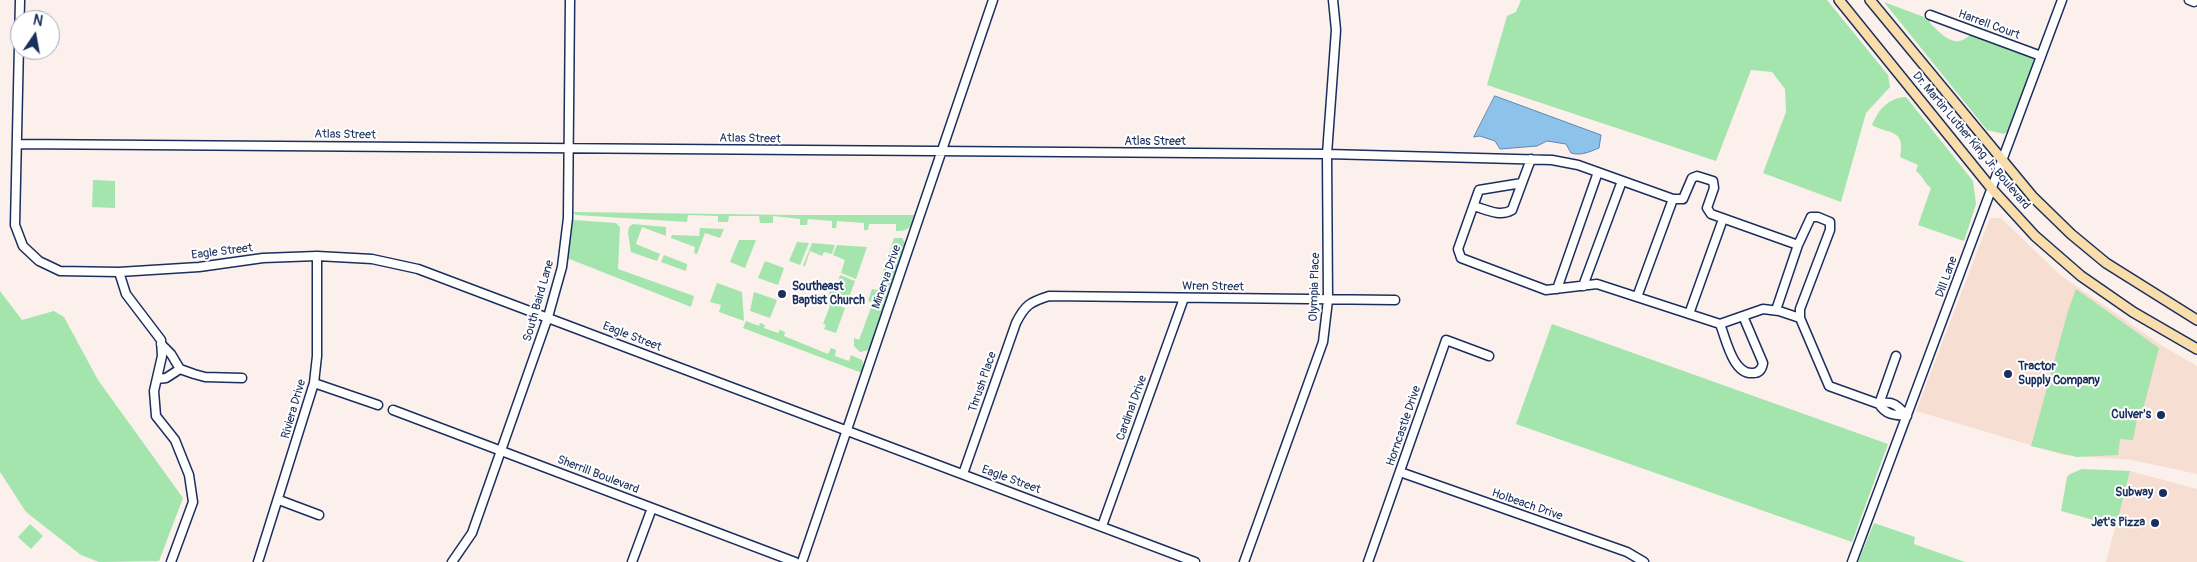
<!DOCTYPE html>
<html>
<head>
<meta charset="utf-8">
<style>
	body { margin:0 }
	#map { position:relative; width:2197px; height:562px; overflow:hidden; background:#fbf0eb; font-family:Pangolin,sans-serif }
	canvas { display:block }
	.north { position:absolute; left:10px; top:10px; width:50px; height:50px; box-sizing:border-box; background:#fff; border:1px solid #a4acbf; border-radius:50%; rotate:12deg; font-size:14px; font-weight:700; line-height:20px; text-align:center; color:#1b2f5e }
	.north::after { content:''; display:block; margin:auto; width:18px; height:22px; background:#1b2f5e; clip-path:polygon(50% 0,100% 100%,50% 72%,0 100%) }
</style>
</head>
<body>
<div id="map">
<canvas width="2197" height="562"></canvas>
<div class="north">N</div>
</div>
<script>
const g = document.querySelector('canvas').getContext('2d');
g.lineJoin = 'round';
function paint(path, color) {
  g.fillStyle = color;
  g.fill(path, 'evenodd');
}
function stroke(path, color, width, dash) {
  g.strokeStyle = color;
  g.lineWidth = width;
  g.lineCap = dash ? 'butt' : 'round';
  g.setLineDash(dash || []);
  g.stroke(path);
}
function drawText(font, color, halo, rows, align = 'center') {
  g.font = font + ' Pangolin,sans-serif';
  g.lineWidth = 4;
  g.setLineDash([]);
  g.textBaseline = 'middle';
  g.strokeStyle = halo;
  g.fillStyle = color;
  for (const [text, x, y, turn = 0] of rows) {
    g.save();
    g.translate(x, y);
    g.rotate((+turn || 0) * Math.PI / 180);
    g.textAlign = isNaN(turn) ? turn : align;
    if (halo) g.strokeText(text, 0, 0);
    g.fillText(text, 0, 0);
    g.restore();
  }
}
paint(new Path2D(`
	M1990 218H2001L2060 275 2164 347 2197 366V474L2132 460 2064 455 1916 411Z
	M2130 471 2197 489V562H2106Z`), '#f6ded3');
paint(new Path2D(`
	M1521 0H1827L1888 75 1890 87 1866 113 1841 202 1763 173 1786 112 1785 89 1772 72 1751 70 1716 161 1487 85 1507 16 1516 12Z
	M1884 2 1932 20 1929 22C1941 34 1955 51 1971 34L2033 58 2034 61 2008 131 2004 134 1987 130Z
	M1906 97 1973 181 1976 204 1964 241 1918 225 1931 188C1924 183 1923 176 1916 171L1918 165 1900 157C1906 128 1889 135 1872 125 1879 109 1888 98 1906 97Z
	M93 180 115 181V208L92 207Z
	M573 212 794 215H916C911 227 910 231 896 231V224H869L868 230H864V223L837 221 836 228H832V221L808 219 807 225H800V219L773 216V223H760L759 216H729L728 222H718V216L688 215 687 222 576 215Z
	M574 220 616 223 620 227 618 269 694 296 691 307 567 258 572 221Z
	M633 224 666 227V236L642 227 636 244 660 254 657 261 631 252 628 233 629 227Z
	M700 228 724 229 720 238 705 233 697 254 694 253 695 247 671 238 672 235 699 236Z
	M894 238H902L906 244 869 350 860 352 854 346V338L859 340 873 302 868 301 872 289 877 290Z
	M739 240H756L745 268 730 262Z
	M797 242 809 243 800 265 789 261Z
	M812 243 835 245 832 254 824 252 822 256 810 251 805 266H803Z
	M837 245 867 247 856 279 841 273 845 260 833 255Z
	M664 255 687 264 686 271 661 262Z
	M765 261 784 268 778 285 758 278Z
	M840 275 855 281 846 306 827 299 833 284 837 285Z
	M717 283 742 292 744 321 719 312 721 305 710 302Z
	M2076 289 2159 348 2141 417 2137 419 2133 440 2120 439 2118 455 2077 457 2031 446 2068 311Z
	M0 291 22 320 54 311 64 317 98 380 183 498 159 561 99 562 81 555 26 512 0 472Z
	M754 292 777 300 770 318 750 311Z
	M828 302 845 308 836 333 824 329 826 325 823 324 830 306 827 304Z
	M746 321 759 326 760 323 765 325 764 328 778 333 780 330 785 332 784 336 828 354 831 348 836 350 835 356 849 361 851 355 862 360 863 363 862 373 743 328Z
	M1552 324 1888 444 1852 542 1516 424Z
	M2082 469 2130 471 2116 526 2061 511 2067 477 2070 474Z
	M1874 523 1915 537 1914 544 1965 562H1858Z
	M30 524 43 536 31 549 18 537Z`), '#a4e4ad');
const water = new Path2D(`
	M1495 96 1601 135 1599 148C1589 152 1581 156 1571 153L1566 144 1547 141 1537 146 1500 149 1495 141 1480 136 1474 137Z`);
paint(water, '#8dc2ea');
stroke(water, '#5f87b2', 1);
const minor = new Path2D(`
	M20 0 15 225 23 246 39 261 60 271 119 272 199 267 263 258 317 256 372 259 418 269 1195 562
	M2189 0 2194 2
	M1930 15 2041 56
	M17 144 1327 154 1552 160 1578 165 1673 199H1683L1692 178 1697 176 1713 181 1714 188 1707 208 1711 214 1798 245 1811 217H1818L1830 222V230L1800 309V318L1829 386 1879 404C1893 400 1898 406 1907 416
	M1531 159 1522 183 1479 190 1458 249 1461 258 1546 290 1597 284 1720 324 1763 309 1779 311 1800 318
	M1474 206C1487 210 1500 217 1512 210L1522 183
	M119 272 126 294 161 340 162 356 154 391 156 416 175 440 189 475 193 502 171 562
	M1583 286 1622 181
	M1557 289 1598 172
	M1637 297 1673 199
	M1776 310 1798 245
	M1689 314 1723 219
	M1720 324C1726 339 1733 375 1753 373 1759 373 1762 369 1763 363L1743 316
	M161 344 171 354 180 369 194 374 205 377 242 378
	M157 379 166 378 180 369
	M314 383 378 405
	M1879 404 1896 356
	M1879 404C1886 415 1894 415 1907 416
	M393 410 795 562
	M1400 472 1627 552 1644 562
	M963 474 1016 323C1025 305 1030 302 1049 296L1395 300
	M279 500 319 515
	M1102 526 1184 298
	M258 562 314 383 317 356V256
	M452 562 472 533 548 317 562 267 568 218 570 0
	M632 562 652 508
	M802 562 993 0
	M1244 562 1323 342 1328 300 1327 154 1336 30 1333 0
	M1368 562 1446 340 1489 356
	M1852 562 2062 0`);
const major = new Path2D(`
	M1839 0 1992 189 2035 236 2081 276 2133 312 2197 349
	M1870 0 2033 197 2071 234 2106 263 2197 320`);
stroke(minor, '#1b2f5e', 11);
stroke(major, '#1b2f5e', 12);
stroke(minor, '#fff', 8);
stroke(major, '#f9deab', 9);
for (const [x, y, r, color] of [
	[782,294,5,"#1b2f5e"],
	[2008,374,5,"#1b2f5e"],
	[2161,415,5,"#1b2f5e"],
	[2163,493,5,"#1b2f5e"],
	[2155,523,5,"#1b2f5e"]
]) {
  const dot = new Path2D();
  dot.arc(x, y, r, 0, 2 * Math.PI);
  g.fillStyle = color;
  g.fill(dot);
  stroke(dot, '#fff', 2);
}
drawText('12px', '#1b2f5e', '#fff', [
	["Harrell Court",1989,25,20],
	["Atlas Street",345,135,1],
	["Atlas Street",750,139,1],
	["Dr. Martin Luther King Jr. Boulevard",1971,141,50],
	["Atlas Street",1155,142],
	["Eagle Street",222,252,-7],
	["Minerva Drive",887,277,-71],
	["Dill Lane",1947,277,-70],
	["Wren Street",1213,287,1],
	["Olympia Place",1315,287,-88],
	["South Baird Lane",539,301,-74],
	["Eagle Street",632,337,21],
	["Thrush Place",983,382,-71],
	["Cardinal Drive",1132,408,-70],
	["Riviera Drive",294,409,-74],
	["Horncastle Drive",1404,426,-71],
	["Sherrill Boulevard",598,475,21],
	["Eagle Street",1011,480,20],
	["Holbeach Drive",1527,505,19]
]);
drawText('bold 12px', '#1b2f5e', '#fff', [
	["Southeast",792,287,"left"],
	["Baptist Church",792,301,"left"],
	["Tractor",2018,367,"left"],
	["Supply Company",2018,381,"left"],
	["Culver's",2151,415],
	["Subway",2153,493],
	["Jet's Pizza",2145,523]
], 'right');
</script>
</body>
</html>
